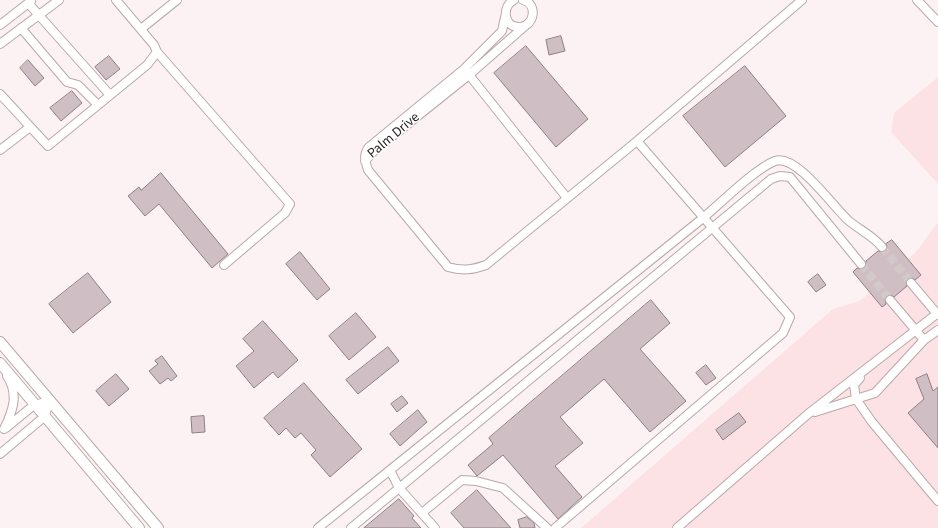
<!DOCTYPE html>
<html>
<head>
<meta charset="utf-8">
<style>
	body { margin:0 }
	canvas { display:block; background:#fdf2f3 }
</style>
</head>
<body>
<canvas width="938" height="528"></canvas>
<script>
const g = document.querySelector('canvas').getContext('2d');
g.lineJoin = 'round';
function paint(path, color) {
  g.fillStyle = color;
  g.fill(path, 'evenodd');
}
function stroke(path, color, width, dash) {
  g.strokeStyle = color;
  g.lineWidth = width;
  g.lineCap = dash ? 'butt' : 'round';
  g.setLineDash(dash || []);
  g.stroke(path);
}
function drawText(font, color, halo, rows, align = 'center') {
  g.font = font + ' "Source Sans 3",sans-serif';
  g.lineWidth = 3;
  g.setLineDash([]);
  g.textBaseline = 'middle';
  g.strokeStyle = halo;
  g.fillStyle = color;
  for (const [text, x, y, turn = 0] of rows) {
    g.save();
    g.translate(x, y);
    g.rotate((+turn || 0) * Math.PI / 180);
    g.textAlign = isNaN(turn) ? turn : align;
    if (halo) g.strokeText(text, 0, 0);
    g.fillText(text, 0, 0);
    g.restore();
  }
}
paint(new Path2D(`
	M938 77V184L891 132 894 113Z
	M938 222V528H581L833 309 859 301 870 293 916 252Z`), '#fde2e5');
const building = new Path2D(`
	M561 36 565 51 549 55 546 40Z
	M526 46 588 119 556 147 494 73Z
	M109 56 120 69 106 80 95 67Z
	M28 60 44 78 35 86 20 68Z
	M745 66 786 116 725 167 683 116Z
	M72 91 82 103 61 121 50 108Z
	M161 173 228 254 212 268 159 204 145 216 128 196 139 187 141 190Z
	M892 240 921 275 915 280 912 278 908 279 906 282 907 286 894 297 891 295 887 296 885 299 886 304 882 307 853 272 857 268 861 269 865 268 866 261 878 251H885L887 248 886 244Z
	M300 252 330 289 317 300 286 264Z
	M88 273 111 302 73 333 49 304Z
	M818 274 826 285 816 292 808 282Z
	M651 300 670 323 640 349 686 401 650 432 604 379 560 417 583 443 555 466 582 497 558 519 503 455 477 476 468 465 493 444 489 438Z
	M356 313 376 337 349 360 329 336Z
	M263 321 298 360 278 378 273 372 254 388 236 366 254 351 243 339Z
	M388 347 399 361 358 394 346 380Z
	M162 356 177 376 171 381 168 378 160 384 149 371 158 364 155 361Z
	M706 365 716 378 706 385 696 373Z
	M116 374 129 389 109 406 96 391Z
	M927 374 933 391 938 387V448L908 413 924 399 916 379Z
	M304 383 362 449 330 477 311 455 316 450 301 433 295 438 286 428 279 435 264 418Z
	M402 396 408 403 397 412 391 404Z
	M418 410 427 422 400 446 390 434Z
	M739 413 746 422 723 440 716 430Z
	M204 416 205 432 192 433 191 417Z
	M477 490 511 528H464L451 513Z
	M399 499 414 516 412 518 421 528H364Z
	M527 517 534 523 535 528H520L518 520Z`);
paint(building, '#cfbfc5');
stroke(building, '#8e7f85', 1);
stroke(new Path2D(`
	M882 247 911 283
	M861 264 890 300`), '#d3c9ca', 8, [8, 4]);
const minor = new Path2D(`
	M514 0C502 6 503 26 518 27 534 28 539 4 523 0
	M917 0 938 22
	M28 3 110 95
	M505 17 502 31 464 69 369 147C363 155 365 161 368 170L448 267C462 271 472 270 486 265L637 141
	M0 25 31 1
	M21 28 67 82 78 85 98 105
	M141 29 177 0
	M0 44 59 0
	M157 52 290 204 285 213 224 265
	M466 71 567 198
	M0 94 48 146 147 65 157 52 154 45 116 0
	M0 150 30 127
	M365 161 374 151 469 75 525 26
	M911 283 938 315
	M890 300 924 340
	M860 378 854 385 856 399 872 422 938 501
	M815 412 875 393 924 340 938 330
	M6 428 34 405 50 401
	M4 429C13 411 19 394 7 376
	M0 454 44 417 50 401
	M390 470 399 488 435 528
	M422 513 462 480 476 481 503 488 547 528
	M318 528 703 218C721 203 756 168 775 161 796 153 834 208 849 221 860 230 873 236 882 247
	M351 528 771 179 780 176 790 177 861 264
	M555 528 783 333 790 317 637 141 802 0
	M677 528 808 414 938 313`);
const major = new Path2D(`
	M0 342 158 528
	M0 363 139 528`);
stroke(minor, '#b9a8a9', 10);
stroke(major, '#b9a8a9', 12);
stroke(minor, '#fff', 8);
stroke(major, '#fff', 10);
drawText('14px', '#2b2425', '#fff', [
	["Palm Drive",394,136,-40]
]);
</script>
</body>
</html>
